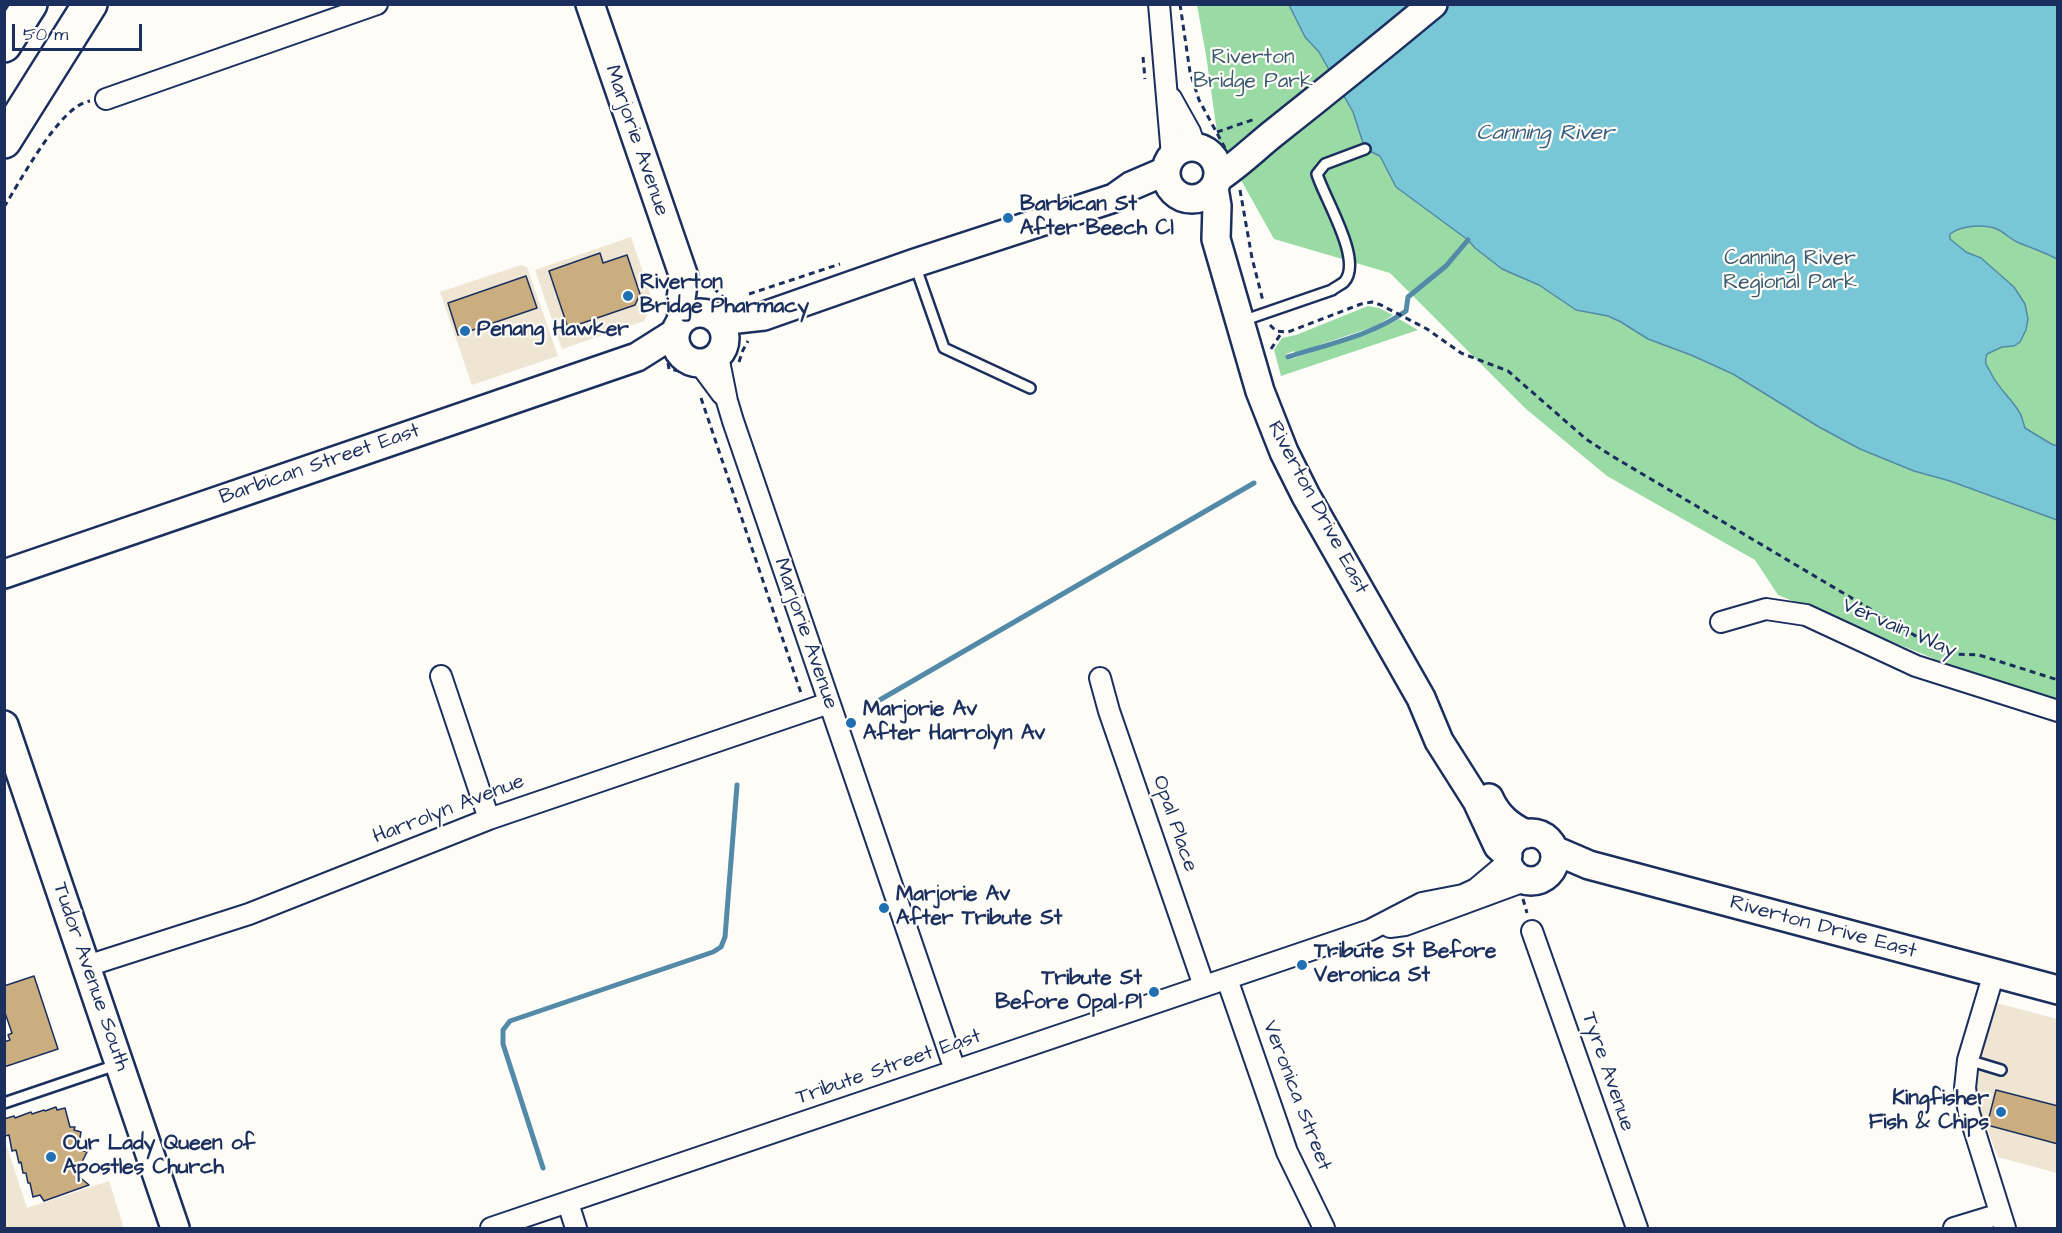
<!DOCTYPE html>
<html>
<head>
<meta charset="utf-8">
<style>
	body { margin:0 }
	#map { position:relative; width:2062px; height:1233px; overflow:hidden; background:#fdfcf7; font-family:"Architects Daughter",sans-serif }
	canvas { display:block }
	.frame { position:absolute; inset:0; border:6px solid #1b2f5e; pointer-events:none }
	.scale { position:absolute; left:12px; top:24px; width:130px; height:27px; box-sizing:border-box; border:3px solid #1b2f5e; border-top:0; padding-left:8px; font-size:18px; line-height:21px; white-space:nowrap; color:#1b2f5e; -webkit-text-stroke:4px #fdfcf7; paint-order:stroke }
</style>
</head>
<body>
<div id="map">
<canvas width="2062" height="1233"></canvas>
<div class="frame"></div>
<div class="scale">50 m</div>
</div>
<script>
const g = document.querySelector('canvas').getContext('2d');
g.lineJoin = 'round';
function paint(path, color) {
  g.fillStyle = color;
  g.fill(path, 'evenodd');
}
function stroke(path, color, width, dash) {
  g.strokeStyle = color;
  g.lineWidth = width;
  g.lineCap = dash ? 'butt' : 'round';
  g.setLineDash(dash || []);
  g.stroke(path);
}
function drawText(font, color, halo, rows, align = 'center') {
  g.font = font + ' "Architects Daughter",sans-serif';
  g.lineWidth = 4.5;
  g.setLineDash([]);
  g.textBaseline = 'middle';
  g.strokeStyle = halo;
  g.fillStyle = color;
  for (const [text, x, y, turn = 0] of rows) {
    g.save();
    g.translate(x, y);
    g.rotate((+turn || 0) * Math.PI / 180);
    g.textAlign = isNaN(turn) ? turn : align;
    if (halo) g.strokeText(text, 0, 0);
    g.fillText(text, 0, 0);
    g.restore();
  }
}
paint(new Path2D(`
	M631 237 653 302 644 321 562 349 535 270Z
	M521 265 527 267 558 356 472 385 440 292Z
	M1993 1002 2057 1019V1173L1998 1157 1971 1087Z
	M5 1141 27 1208 109 1181 124 1228H5Z`), '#eee5d3');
paint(new Path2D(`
	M1197 5H2057V709L1778 595 1755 560 1607 476 1526 409 1390 273 1274 239 1218 139 1206 55Z
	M1368 306 1379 308 1393 315 1376 326 1295 353 1294 351 1286 354 1288 360 1373 332 1399 319 1418 330 1281 376 1274 350 1282 338 1296 335Z`), '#9adba5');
const water = new Path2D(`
	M1289 5H2057V259C2044 252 2031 248 2017 242 2010 239 2004 232 1997 229 1984 224 1962 225 1950 234V239L1966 252 1981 258 2014 287 2025 304 2028 319 2026 330 2020 342 2014 346 2002 347 1987 354C1983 365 1988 366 1992 375 1999 389 2010 397 2018 410 2022 415 2023 422 2025 428L2053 445H2057V520L1950 481 1914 471 1860 449 1819 427 1733 374 1691 355 1648 339 1621 322 1608 316 1576 310 1539 285 1502 269 1475 248 1468 240 1396 187 1380 156 1365 149 1353 112 1319 52 1305 37Z`);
paint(water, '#79c6d7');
stroke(water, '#538aa7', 1.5);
stroke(new Path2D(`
	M1288 357C1328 344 1371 336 1406 311L1408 297 1446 266 1468 240
	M878 701 1254 483
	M543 1168 503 1044V1030L510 1021 713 952 721 947 725 937 737 785`), '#538aa7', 5);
const building = new Path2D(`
	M600 253 603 263 627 255 640 294 635 305 568 328 549 271Z
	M526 276 537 308 458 335 448 303Z
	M34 976 58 1049 4 1067V1042L10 1040 8 1035 12 1033 4 1010V986Z
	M1996 1090 2058 1106V1144L1987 1125Z
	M56 1107 57 1110 65 1108 70 1127H75L74 1130 81 1132 78 1149 87 1152 76 1174 89 1185 44 1201 40 1195 33 1197 30 1183H28L26 1173H23L21 1162 19 1163 16 1150 12 1151 9 1135 5 1136 4 1134V1119L14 1116 15 1118 31 1112 32 1114 44 1110 45 1111Z`);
paint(building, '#caae7f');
stroke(building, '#1b2f5e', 1.5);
const lane = new Path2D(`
	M915 265 944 348 1030 388
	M1242 321 1332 290C1335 287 1341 285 1344 282 1364 261 1324 198 1317 174L1325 164 1365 149
	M1968 1060 2001 1070
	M4 1103 116 1065`);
const street = new Path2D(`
	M1159 4 1172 156
	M1171 98 1190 132 1195 147
	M106 99 377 4
	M718 356 727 401 733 421 955 1070
	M699 363 722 394
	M1721 622 1766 609 1806 615 1916 666 2058 711
	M441 676 489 819
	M1100 678 1109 711 1204 986
	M1390 927 1405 925 1527 880
	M1532 931 1637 1228
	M87 966 249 914 489 819 829 703
	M1994 973 1968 1060 1965 1088 1969 1113 2005 1228
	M1227 979 1287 1152 1324 1228
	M568 1203 576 1228
	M491 1228 1370 930 1422 903 1463 895 1476 889 1508 862
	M1954 1228 2000 1214`);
const secondary = new Path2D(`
	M590 4 684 277 681 299 682 320
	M1166 173a26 26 0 1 1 52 0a26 26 0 1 1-52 0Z
	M1218 178C1239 164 1256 147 1275 132 1328 90 1381 47 1433 4
	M1214 188 1217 206 1216 239 1260 391 1284 452 1306 496 1421 698 1439 741 1477 801 1498 846 1508 855
	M675 338a25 25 0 1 1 50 0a25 25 0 1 1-50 0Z
	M719 321 764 316 915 263 1114 198 1131 186 1166 171
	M4 574 637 357 675 333
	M4 725 175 1228
	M1489 798C1497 816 1509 826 1526 834
	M1507 857a24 24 0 1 1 48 0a24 24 0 1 1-48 0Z
	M1554 850 1589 865 2058 990`);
const highway = new Path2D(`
	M4 45 30 4
	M4 141 90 4`);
stroke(lane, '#1b2f5e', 14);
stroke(street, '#1b2f5e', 24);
stroke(secondary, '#1b2f5e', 32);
stroke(highway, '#1b2f5e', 38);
stroke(new Path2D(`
	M1180 4 1190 72 1199 100 1225 148
	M1143 57 1145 79
	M1217 132 1255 119
	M1240 190 1252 258 1263 301
	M4 207C20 182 60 105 90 101
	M705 288 710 285 722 296 726 298
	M749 294 840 264
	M1270 325 1276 331 1288 332 1361 304 1372 302 1381 305 1427 329 1461 353 1508 371 1586 439 1612 456 1936 648 1955 654 1979 655 2058 680
	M1271 349 1282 332
	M739 362 743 350 748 341
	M668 363 669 369 684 372
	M701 398 801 693
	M1523 899 1527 913`), '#1b2f5e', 3, [6, 4.5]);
stroke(lane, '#fdfcf7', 9);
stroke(street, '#fdfcf7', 20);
stroke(secondary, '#fdfcf7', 27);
stroke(highway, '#fdfcf7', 33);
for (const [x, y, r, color] of [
	[1008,218,6,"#1f6fb2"],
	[628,296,6,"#1f6fb2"],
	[465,331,6,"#1f6fb2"],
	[851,723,6,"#1f6fb2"],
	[884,908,6,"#1f6fb2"],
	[1302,965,6,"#1f6fb2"],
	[1154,992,6,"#1f6fb2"],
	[2001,1112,6,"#1f6fb2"],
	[51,1157,6,"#1f6fb2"]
]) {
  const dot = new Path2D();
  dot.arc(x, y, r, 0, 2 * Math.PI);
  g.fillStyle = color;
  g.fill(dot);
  stroke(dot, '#fdfcf7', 2);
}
drawText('21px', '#3b5a70', '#fdfcf7', [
	["Riverton",1253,59],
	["Bridge Park",1253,83],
	["Canning River",1790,260],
	["Regional Park",1790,284]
]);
drawText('21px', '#1b2f5e', '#fdfcf7', [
	["Marjorie Avenue",636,141,71],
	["Barbican Street East",320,465,-19],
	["Riverton Drive East",1317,508,62],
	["Vervain Way",1899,629,23],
	["Marjorie Avenue",805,634,71],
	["Harrolyn Avenue",449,810,-21],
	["Opal Place",1174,824,71],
	["Riverton Drive East",1823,928,15],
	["Tudor Avenue South",90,977,71],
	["Tribute Street East",889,1068,-19],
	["Tyre Avenue",1607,1072,71],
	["Veronica Street",1296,1096,69]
]);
drawText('bold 21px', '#1b2f5e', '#fdfcf7', [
	["Barbican St",1020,206],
	["After Beech Cl",1020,230],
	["Riverton",640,284],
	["Bridge Pharmacy",640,308],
	["Penang Hawker",477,331],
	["Marjorie Av",863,711],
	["After Harrolyn Av",863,735],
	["Marjorie Av",896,896],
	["After Tribute St",896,920],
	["Tribute St Before",1314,953],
	["Veronica St",1314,977],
	["Tribute St",1142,980,"right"],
	["Before Opal Pl",1142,1004,"right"],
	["Kingfisher",1989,1100,"right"],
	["Fish & Chips",1989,1124,"right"],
	["Our Lady Queen of",63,1145],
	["Apostles Church",63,1169]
], 'left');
drawText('italic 22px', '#375c82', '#fdfcf7', [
	["Canning River",1545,134]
]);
</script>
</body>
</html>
